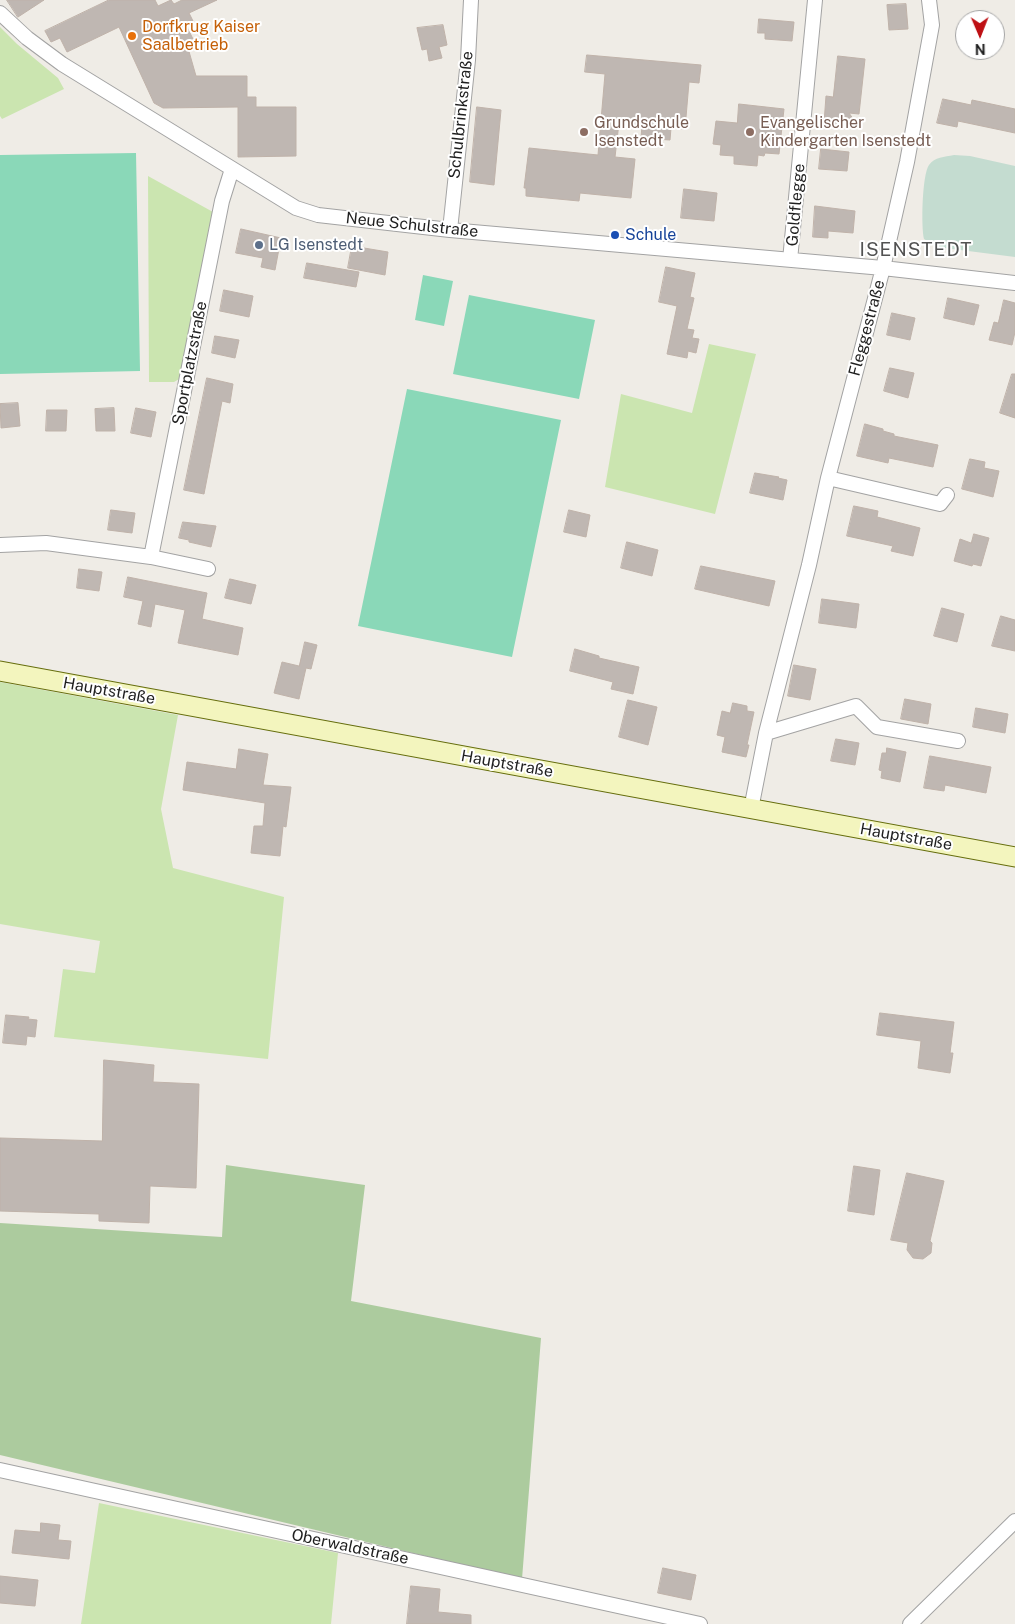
<!DOCTYPE html>
<html>
<head>
<meta charset="utf-8">
<style>
	body { margin:0 }
	#map { position:relative; width:1015px; height:1624px; overflow:hidden; background:#efece6; font-family:"Public Sans",sans-serif }
	canvas { display:block }
	.north { position:absolute; left:955px; top:10px; width:50px; height:50px; box-sizing:border-box; background:#fff; border:1px solid #a5a5a5; border-radius:50%; rotate:179deg; font-size:14px; font-weight:700; line-height:20px; text-align:center; color:#1f1f1f }
	.north::after { content:''; display:block; margin:auto; width:18px; height:22px; background:#be1014; clip-path:polygon(50% 0,100% 100%,50% 72%,0 100%) }
</style>
</head>
<body>
<div id="map">
<canvas width="1015" height="1624"></canvas>
<div class="north">N</div>
</div>
<script>
const g = document.querySelector('canvas').getContext('2d');
g.lineJoin = 'round';
function paint(path, color) {
  g.fillStyle = color;
  g.fill(path, 'evenodd');
}
function stroke(path, color, width, dash) {
  g.strokeStyle = color;
  g.lineWidth = width;
  g.lineCap = dash ? 'butt' : 'round';
  g.setLineDash(dash || []);
  g.stroke(path);
}
function drawText(font, color, halo, rows, align = 'center') {
  g.font = font + ' "Public Sans",sans-serif';
  g.lineWidth = 4;
  g.setLineDash([]);
  g.textBaseline = 'middle';
  g.strokeStyle = halo;
  g.fillStyle = color;
  for (const [text, x, y, turn = 0] of rows) {
    g.save();
    g.translate(x, y);
    g.rotate((+turn || 0) * Math.PI / 180);
    g.textAlign = isNaN(turn) ? turn : align;
    if (halo) g.strokeText(text, 0, 0);
    g.fillText(text, 0, 0);
    g.restore();
  }
}
paint(new Path2D(`
	M0 27 17 44 58 78 64 89 2 119 0 116Z
	M148 176 213 212 181 378 174 382H149Z
	M709 344 756 354 715 514 605 487 621 394 692 413Z
	M0 682 178 715 161 809 173 868 284 897 268 1059 54 1037 63 969 95 973 100 941 0 924Z
	M99 1503 338 1553 331 1624H81Z`), '#cbe5b0');
paint(new Path2D(`
	M226 1165 365 1185 351 1301 541 1338 522 1579 0 1455V1223L222 1237Z`), '#accb9e');
paint(new Path2D(`
	M954 155 970 156 1015 166V257L937 247 924 239C921 227 922 175 929 165 935 157 944 157 954 155Z`), '#c4dcd0');
paint(new Path2D(`
	M136 153 140 371 0 374V155Z
	M423 275 453 281 444 326 415 320Z
	M469 295 595 320 579 399 453 374Z
	M407 389 561 420 512 657 358 626Z`), '#8ad8b8');
const building = new Path2D(`
	M7 0H44L18 17Z
	M109 0H155L158 6 171 0 174 4 182 0H217L189 13 193 21 186 25 193 39 186 41 196 76H247V97H256V107H296V156L238 157V107L163 108 154 103 119 27 67 52 60 38 51 42 45 31Z
	M906 4 908 29 889 30 887 5Z
	M759 19 794 22 792 41 765 39V33H758Z
	M443 25 447 45 439 47 442 58 429 61 427 49 422 50 417 28Z
	M587 55 701 65 699 83 689 82 685 129 671 128 670 140 641 138 642 125 619 123 615 157 635 159 631 198 580 193 579 201 526 196V188H524L529 148 598 155 605 74 585 72Z
	M838 56 865 59 859 114 849 113 858 126 824 123 826 96 833 97Z
	M943 99 971 105 972 100 1015 109V133L958 121 957 127 937 123Z
	M739 104 784 109 779 154 765 153 764 156 758 155 757 166 734 164V156L720 155 721 145 713 144 716 121 737 123Z
	M477 107 501 110 494 185 470 182Z
	M821 149 849 152 847 171 819 169Z
	M684 189 717 193 714 221 681 218Z
	M815 206 855 211 853 233 828 231V238L813 237Z
	M241 229 281 238 275 270 261 267 263 258 236 253Z
	M352 246 388 252 385 275 348 268Z
	M307 263 359 272 356 287 304 278Z
	M666 267 695 273 690 297 694 298 687 329 694 330 692 338 699 339 696 353 688 351 687 358 667 354 677 306 659 302Z
	M224 290 253 296 249 317 220 311Z
	M948 298 979 305 974 325 944 318Z
	M1004 300 1015 303V332L1012 345 989 340 994 322 998 323Z
	M892 313 915 318 910 340 887 335Z
	M215 336 239 340 235 358 212 353Z
	M890 368 914 373 908 398 884 391Z
	M1012 374H1015V418L1000 413Z
	M207 378 233 384 230 403 222 401 204 494 184 490Z
	M18 403 20 426 1 428 0 404Z
	M114 408 115 431H96L95 409Z
	M136 408 156 412 151 437 131 433Z
	M47 410H67L66 431H46Z
	M865 424 883 429V431L894 434V436L938 445 933 467 889 458 888 463 857 456Z
	M970 459 985 462 984 468 999 471 993 497 962 489Z
	M755 473 779 477 778 478 787 480 783 500 750 493Z
	M854 506 878 511 877 517 920 528 913 556 891 551 893 546 847 536Z
	M111 510 135 513 132 533 108 530Z
	M569 510 590 515 586 537 564 532Z
	M183 522 216 526 211 547 189 542V540L179 538Z
	M974 534 989 538 981 566 973 564 972 566 954 561 960 539 971 543Z
	M627 542 658 550 652 576 621 568Z
	M701 566 775 581 769 606 695 589Z
	M79 569 102 572 99 591 77 588Z
	M128 577 207 593 202 619 243 628 238 655 178 643 185 610 155 604 151 627 138 624 143 601 124 597Z
	M230 579 256 585 251 604 225 598Z
	M822 599 859 604 856 628 819 623Z
	M942 608 964 614 957 642 934 636Z
	M1001 616 1015 620V651L992 646Z
	M305 642 317 645 311 669 306 668 299 699 274 693 282 662 299 666Z
	M575 649 599 656V658L639 667 633 694 611 689 613 682 570 671Z
	M794 665 816 669 810 700 788 696Z
	M905 699 931 704 928 724 901 719Z
	M628 700 657 707 648 745 619 737Z
	M733 703 747 706V711L754 712 747 745H749L746 757 722 752 725 737 717 735 722 711 730 713Z
	M976 708 1008 714 1005 733 973 727Z
	M836 739 859 743 855 765 831 761Z
	M887 748 906 752 900 782 881 778 882 771 879 770 882 753H886Z
	M239 749 268 754 263 785 291 787 286 827 283 826 280 856 251 853 254 826H263L265 803 183 790 187 762 236 769Z
	M930 756 991 767 986 793 945 785 944 791 924 788Z
	M880 1013 954 1022 950 1053H953L950 1073 918 1068 921 1041 877 1035Z
	M6 1015 29 1017 28 1019 37 1020 35 1037 27 1036 26 1045 3 1043Z
	M104 1060 154 1065 153 1082 199 1084 196 1188 150 1186 149 1223 99 1221V1214L0 1211V1138L102 1141Z
	M854 1166 880 1170 874 1215 848 1211Z
	M907 1173 944 1181 930 1241 932 1243 931 1253 923 1259 913 1258 907 1250 908 1243 891 1240Z
	M41 1523 60 1525 58 1540 71 1541 69 1559 12 1553 15 1530 40 1532Z
	M663 1568 696 1575 691 1600 658 1593Z
	M0 1576 38 1580 35 1606 0 1603Z
	M411 1586 440 1589 438 1612 471 1615V1624H407Z`);
paint(building, '#bfb7b2');
stroke(building, '#bfb2a9', 1);
const street = new Path2D(`
	M0 13 27 38 62 64 296 208 318 215 450 230 883 268 1015 283
	M450 230 468 60 471 0
	M790 260 815 0
	M828 478 940 504 947 495
	M0 545 46 543 151 557 208 569
	M151 557 222 201 232 169
	M766 733 856 706 877 727 958 741
	M751 809 766 733 809 565 828 478 883 268 907 162 932 25 929 0
	M0 1470 700 1624
	M910 1624 1015 1521`);
const secondary = new Path2D(`
	M0 671 1015 857`);
stroke(street, '#a3a3a3', 16);
stroke(secondary, '#666e0d', 21);
stroke(street, '#fff', 14);
stroke(secondary, '#f3f5be', 19);
for (const [x, y, r, color] of [
	[132,36,5,"#e8710a"],
	[584,132,5,"#8d6e63"],
	[750,132,5,"#8d6e63"],
	[615,235,5,"#1a4fb4"],
	[259,245,5,"#5c6f8a"]
]) {
  const dot = new Path2D();
  dot.arc(x, y, r, 0, 2 * Math.PI);
  g.fillStyle = color;
  g.fill(dot);
  stroke(dot, '#fff', 2);
}
drawText('16px', '#c56008', '#fff', [
	["Dorfkrug Kaiser",142,27],
	["Saalbetrieb",142,45]
], 'left');
drawText('16px', '#1f1f1f', '#fff', [
	["Schulbrinkstraße",461,115,-84],
	["Goldflegge",796,205,-85],
	["Neue Schulstraße",412,225,6],
	["Fleggestraße",867,328,-75],
	["Sportplatzstraße",190,363,-79],
	["Hauptstraße",109,691,10],
	["Hauptstraße",507,764,10],
	["Hauptstraße",906,837,10],
	["Oberwaldstraße",350,1547,12]
]);
drawText('16px', '#785e54', '#fff', [
	["Grundschule",594,123],
	["Isenstedt",594,141],
	["Evangelischer",760,123],
	["Kindergarten Isenstedt",760,141]
], 'left');
drawText('16px', '#164399', '#fff', [
	["Schule",625,235]
], 'left');
drawText('16px', '#4e5e75', '#fff', [
	["LG Isenstedt",269,245]
], 'left');
g.letterSpacing = '1px';
drawText('19px', '#525252', '#fff', [
	["ISENSTEDT",916,250]
]);
g.letterSpacing = '0px';
</script>
</body>
</html>
